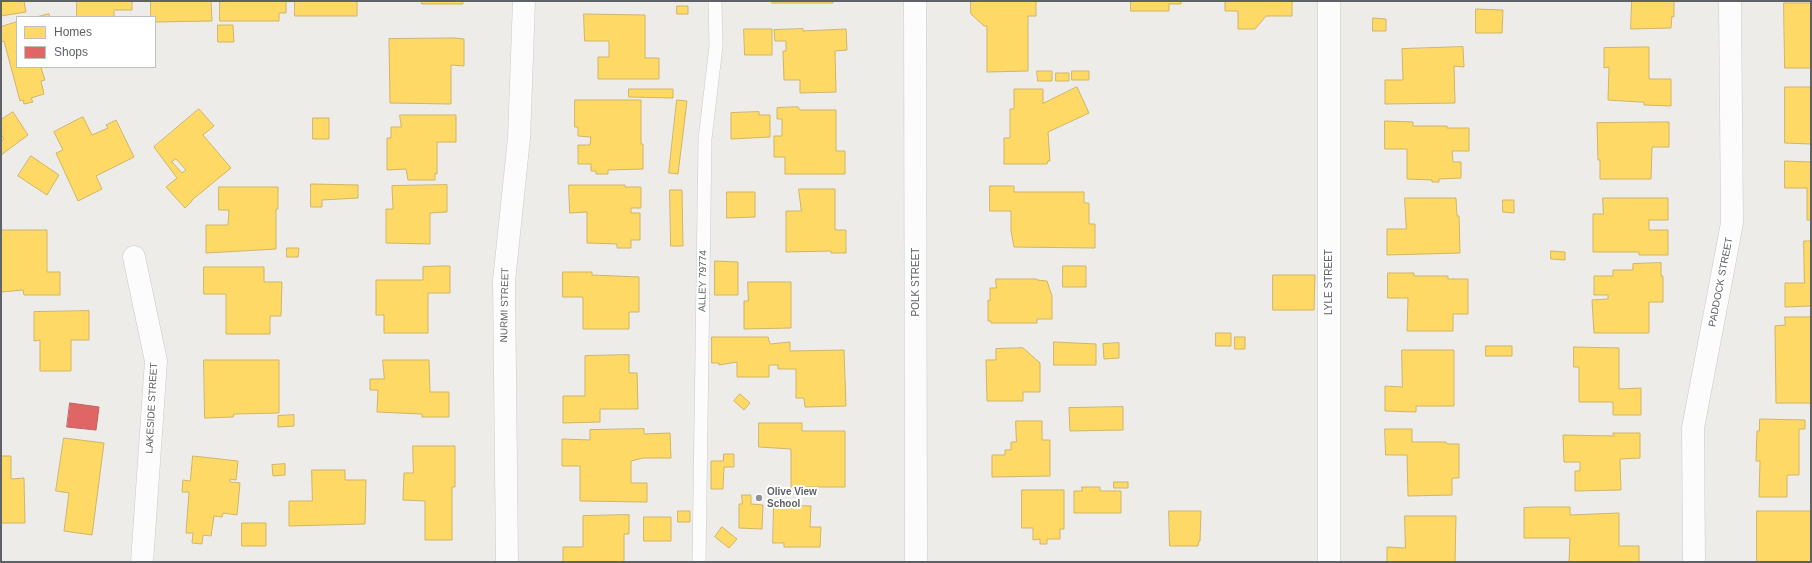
<!DOCTYPE html>
<html>
<head>
<meta charset="utf-8">
<style>
	body { margin:0 }
	#map { position:relative; width:1812px; height:563px; overflow:hidden; background:#edece8; font-family:Helvetica,sans-serif }
	canvas { display:block }
	.frame { position:absolute; inset:0; border:2px solid #5e6166; pointer-events:none }
	.legend { position:absolute; left:16px; top:16px; width:140px; height:52px; box-sizing:border-box; background:#fff; border:1px solid #bfc0c2; margin:0; padding:5px 7px; list-style:none; font-size:12px; color:#5e6166 }
	.legend li { display:flex; align-items:center; gap:8px; height:20px }
	.legend b { width:20px; border:1px solid #bfc0c2 }
</style>
</head>
<body>
<div id="map">
<canvas width="1812" height="563"></canvas>
<div class="frame"></div>
<ul class="legend">
<li><b style="height:11px;background:#ffd966"></b>Homes</li>
<li><b style="height:11px;background:#e06666"></b>Shops</li>
</ul>
</div>
<script>
const g = document.querySelector('canvas').getContext('2d');
g.lineJoin = 'round';
function paint(path, color) {
  g.fillStyle = color;
  g.fill(path, 'evenodd');
}
function stroke(path, color, width, dash) {
  g.strokeStyle = color;
  g.lineWidth = width;
  g.lineCap = dash ? 'butt' : 'round';
  g.setLineDash(dash || []);
  g.stroke(path);
}
function drawText(font, color, halo, rows, align = 'center') {
  g.font = font + ' Helvetica,sans-serif';
  g.lineWidth = 4;
  g.setLineDash([]);
  g.textBaseline = 'middle';
  g.strokeStyle = halo;
  g.fillStyle = color;
  for (const [text, x, y, turn = 0] of rows) {
    g.save();
    g.translate(x, y);
    g.rotate((+turn || 0) * Math.PI / 180);
    g.textAlign = isNaN(turn) ? turn : align;
    if (halo) g.strokeText(text, 0, 0);
    g.fillText(text, 0, 0);
    g.restore();
  }
}
const homes = new Path2D(`
	M1 1H24L26 12 1 16Z
	M77 1H132V10H114V17H77Z
	M151 1H211L212 21 155 22V17H151Z
	M220 1H286V13H279V21H220Z
	M295 1H357V16H295Z
	M422 1H463V4H422Z
	M772 1H833V3H772Z
	M971 1H1036V16H1028V71L987 72V26H984L971 14Z
	M1131 1H1181V4H1169V11H1131Z
	M1201 1H1292V16H1266L1255 29H1238V11H1225V2Z
	M1632 1H1674V17L1672 16 1671 28 1631 29Z
	M1784 3H1811V68H1785Z
	M677 6H688V14H677Z
	M1476 9 1503 10 1502 33H1476Z
	M49 14 50 17H37Z
	M584 14 645 15V58H659V79H598V57H609V41H585Z
	M1373 18 1386 19V31H1373Z
	M17 22V67H46L41 68 45 80 41 81 44 94 31 98 33 102 24 104 23 100 20 101 4 41 1 42V27Z
	M218 25H233L234 42H218Z
	M744 29H772V55H745Z
	M803 29V31L846 29 847 50 835 51 836 92 800 93V80H784L783 51H786V41H775L774 30Z
	M455 38 464 39V66L451 65V104L390 103 389 39Z
	M1463 47 1464 67 1454 66 1455 103 1385 104V80H1403L1402 49Z
	M1642 47H1649V79H1671V106L1644 105V102H1640L1608 100 1609 67 1604 68V48Z
	M1037 71H1052V81H1038Z
	M1072 71H1089V80H1072Z
	M1056 73H1069V81H1056Z
	M1077 87 1089 113 1048 132 1050 161H1048L1047 164H1004V138H1010V109H1014V89H1043V103Z
	M1785 87H1811V144L1785 143Z
	M629 89H673V98L629 97Z
	M575 100H641V144H643V169L608 170V174H596V171H591V164H578V145H590L591 137 578 136V127H575Z
	M677 100 687 101 678 174 669 173Z
	M798 107 800 110H836V151H845V174H785V157H774V136H782V119H777V108Z
	M199 109 214 126 203 135 231 168 192 200V201L185 208 166 187 177 178 154 147ZM176 159 186 170 182 173 172 162Z
	M13 112 28 135 1 155V141L4 139 1 134V120Z
	M759 112V115H770V137L731 139V113Z
	M400 115H456V142H437V174L435 173V180H408L406 169 387 170V138H391V127H401Z
	M83 117 92 135 108 128 106 125 116 120 134 157 96 176 102 189 78 201 56 153 63 150 54 132Z
	M313 118H329V139H313Z
	M1385 121 1413 122V126H1447V128H1469V151H1452L1453 162H1461V178L1439 179V182H1432V180L1407 179V149H1385Z
	M1662 122H1669V147H1652L1651 179H1600V160H1598L1597 123Z
	M31 156 59 175 47 195 18 176Z
	M1785 161 1811 162V220H1807V188H1785Z
	M311 184 358 185V198L322 200V207H311Z
	M447 185V212L430 213V244L386 243V209H393L392 186Z
	M569 185H625V187H641V208H631V213H640V240H631V248H617V244L587 243V212L570 213Z
	M990 186H1014V192H1084V203H1089V224H1095V248L1014 247 1011 231V211H990Z
	M219 187H278V209H276V249L206 253V225H228L229 210H219Z
	M799 189H835V230H846V253H831V251L786 252V211H801Z
	M670 190H682L683 246H671Z
	M727 192H755V217L727 218Z
	M1405 198H1456L1457 216H1459L1460 253 1387 255V229H1406Z
	M1603 198H1668V220H1649V230H1668V255H1639V252H1593V214H1603Z
	M1503 200H1514V213L1503 212Z
	M1 230H47V272H60V295H24L23 290 1 292Z
	M1804 241H1811V306L1785 307V283H1804Z
	M287 248H299L298 257H287Z
	M1551 251 1565 252V260L1551 259Z
	M715 261 738 262V295H715Z
	M1661 263V276H1663V302H1649V333H1594L1592 300 1608 299V295H1594V276H1613V270H1633V264Z
	M441 266H450V293H428V333H384V315H376V280H423V267Z
	M1063 266H1086V287H1063Z
	M204 267H264V282H282L281 316H270V334H226V294H204Z
	M563 272H592V275L639 277V312H629V329H583V297H563Z
	M1388 273H1414V276H1448V279H1468V314H1453V331H1407L1408 298H1388Z
	M1273 275H1315L1314 310H1273Z
	M996 279H1037V280L1047 281 1052 296V319H1037V323H991V321H988V300L990 301V288H996Z
	M748 282H791V328L744 329V301H748Z
	M89 311V340H71V371H40V340L34 341V312Z
	M1785 317H1811V403H1776L1775 326 1785 325Z
	M1216 333H1231V346H1216Z
	M712 337H768L770 344 790 342V351L844 350 846 406 805 407 804 398H796V369H778V365H769V377H737V362L719 365V363H712Z
	M1235 337H1245V349H1235Z
	M1054 342 1096 344V365H1054Z
	M1119 343V358L1104 359 1103 344Z
	M1486 346H1512V356H1486Z
	M1574 347 1619 348V389L1641 388V415H1613V402H1579V367H1574Z
	M1023 348 1040 363V392H1023V401H987L986 360H996V349Z
	M1402 350H1454V406H1416V412L1385 411V386L1402 387Z
	M629 355V373H637L638 409H600V422L563 423V396H585V356Z
	M204 360H279V413L234 414 233 417 205 418Z
	M383 360H429L430 392H449V417H422V414L377 412 378 390H370V379H384Z
	M740 394 750 403 744 410 734 401Z
	M1123 407V430L1070 431 1069 408Z
	M294 415V426L278 427V416Z
	M1760 419 1805 420V429H1799V475H1787V497H1759L1760 461H1756L1757 431H1759Z
	M1016 421H1042V440H1050V476L992 477V455H1005V450H1011V442H1016Z
	M759 423H802V431H845V487H806V490H791V449L759 447Z
	M644 429V434L670 433 671 458H643L631 461V483H647V502L580 501V466H562V439L590 440V430Z
	M1385 429H1412V442H1446L1447 444H1459V478H1452V495L1408 496 1407 455H1386Z
	M1613 433H1640V458L1620 459 1621 490 1575 491V471H1580V462H1564L1563 435 1614 436Z
	M64 438 104 443 92 535 64 531 69 493 56 491Z
	M413 446H455V487H452V540H425V501L403 500 404 473H413Z
	M724 454H734V467H724L723 489H711V461H723Z
	M1 456H11V479L24 478 25 523H1Z
	M193 456 238 461 236 480 230 479V482L240 483 237 515 223 513 222 517 214 516 211 536 203 535 202 544 192 543 193 533H186L189 492H182L183 480 190 481Z
	M285 464V475L273 476 272 465Z
	M312 470H345V480H366L365 524 289 526V501H312Z
	M1114 482H1128V488H1114Z
	M1082 487H1100V491H1121V513H1074V491H1082Z
	M1022 490H1064V529H1060V539H1047V544H1040V539L1033 540V528H1022Z
	M742 495H751V504L763 505 762 529 739 528V504H742Z
	M774 505 811 506 810 527H821L820 547H784V543H773Z
	M1536 507H1570V515L1619 513V546H1639V562H1569L1570 538H1524V508Z
	M678 511H690V522H678Z
	M1169 511H1201L1200 541H1199L1198 546H1170Z
	M1757 511H1811V562H1757Z
	M629 515V534H624V562H563V547H583V516Z
	M1405 516H1456L1455 562H1387V547L1405 548Z
	M644 517H671V541H644Z
	M242 523H266V546H242Z
	M722 527 737 539 729 548 715 537Z`);
paint(homes, '#ffd966');
stroke(homes, '#cfb566', 1);
const shops = new Path2D(`
	M70 403 99 407 96 430 67 427Z`);
paint(shops, '#e06666');
stroke(shops, '#b96466', 1);
const service = new Path2D(`
	M699 562 705 139 716 46 715 1`);
const minor = new Path2D(`
	M1329 1V562
	M134 257 156 361 142 562
	M507 562 504 281 519 138 524 1
	M1694 562 1693 428 1732 223 1730 1`);
const tertiary = new Path2D(`
	M915 1 916 562`);
stroke(service, '#cacaca', 14);
stroke(minor, '#cacaca', 23);
stroke(tertiary, '#cacaca', 23);
stroke(service, '#fcfcfc', 13);
stroke(minor, '#fcfcfc', 22);
stroke(tertiary, '#fcfcfc', 22);
for (const [x, y, r, color] of [
	[759,498,4,"#909294"]
]) {
  const dot = new Path2D();
  dot.arc(x, y, r, 0, 2 * Math.PI);
  g.fillStyle = color;
  g.fill(dot);
  stroke(dot, '#fff', 1.5);
}
drawText('10px', '#5e6166', '#fff', [
	["ALLEY 79774",703,281,-89],
	["POLK STREET",916,282,-90],
	["LYLE STREET",1329,282,-90],
	["PADDOCK STREET",1721,282,-79],
	["NURMI STREET",505,305,-89],
	["LAKESIDE STREET",152,408,-87]
]);
drawText('bold 10px', '#5e6166', '#fff', [
	["Olive View",767,492],
	["School",767,504]
], 'left');
</script>
</body>
</html>
